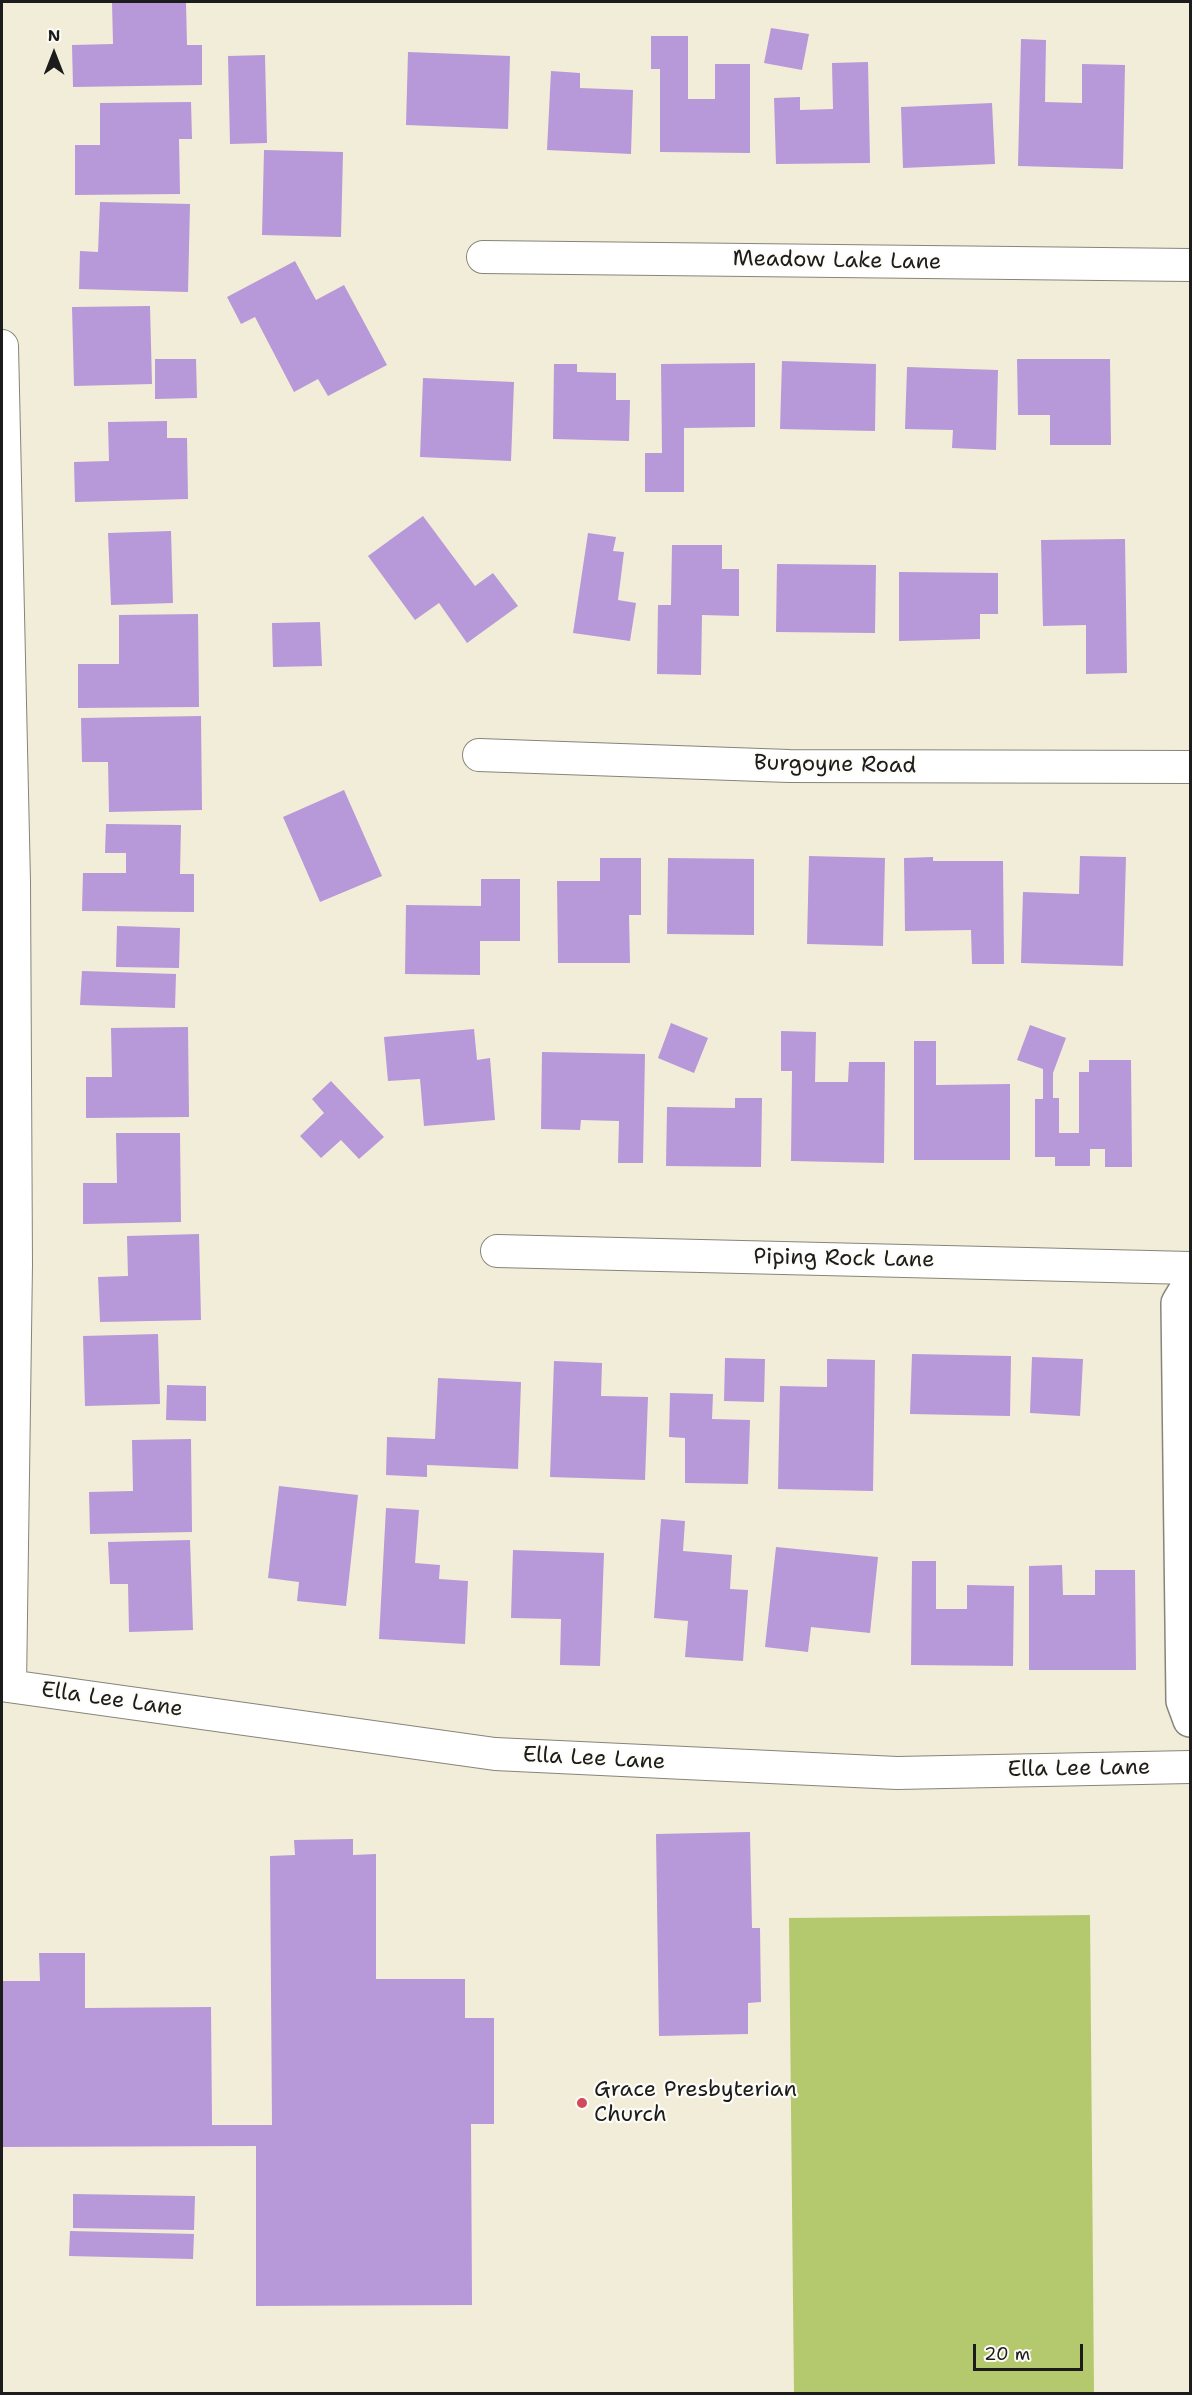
<!DOCTYPE html>
<html>
<head>
<meta charset="utf-8">
<style>
	body { margin:0 }
	#map { position:relative; width:1192px; height:2395px; overflow:hidden; background:#f2edd8; font-family:"Shantell Sans",sans-serif }
	canvas { display:block }
	.frame { position:absolute; inset:0; border:3px solid #1c1c1c; pointer-events:none }
	.north { position:absolute; left:24px; top:24px; width:60px; height:60px; -webkit-text-stroke:4px #fdfcf7; paint-order:stroke; rotate:0deg; font-size:16px; font-weight:700; line-height:24px; text-align:center; color:#1c1c1c }
	.north::after { content:''; display:block; margin:auto; width:21px; height:27px; background:#1c1c1c; clip-path:polygon(50% 0,100% 100%,50% 72%,0 100%) }
	.scale { position:absolute; left:973px; top:2344px; width:110px; height:27px; box-sizing:border-box; border:3px solid #1c1c1c; border-top:0; padding-left:8px; font-size:18px; line-height:21px; white-space:nowrap; color:#1c1c1c; -webkit-text-stroke:4px #fdfcf7; paint-order:stroke }
</style>
</head>
<body>
<div id="map">
<canvas width="1192" height="2395"></canvas>
<div class="frame"></div>
<div class="north">N</div>
<div class="scale">20 m</div>
</div>
<script>
const g = document.querySelector('canvas').getContext('2d');
g.lineJoin = 'round';
function paint(path, color) {
  g.fillStyle = color;
  g.fill(path, 'evenodd');
}
function stroke(path, color, width, dash) {
  g.strokeStyle = color;
  g.lineWidth = width;
  g.lineCap = dash ? 'butt' : 'round';
  g.setLineDash(dash || []);
  g.stroke(path);
}
function drawText(font, color, halo, rows, align = 'center') {
  g.font = font + ' "Shantell Sans",sans-serif';
  g.lineWidth = 4.5;
  g.setLineDash([]);
  g.textBaseline = 'middle';
  g.strokeStyle = halo;
  g.fillStyle = color;
  for (const [text, x, y, turn = 0] of rows) {
    g.save();
    g.translate(x, y);
    g.rotate((+turn || 0) * Math.PI / 180);
    g.textAlign = isNaN(turn) ? turn : align;
    if (halo) g.strokeText(text, 0, 0);
    g.fillText(text, 0, 0);
    g.restore();
  }
}
paint(new Path2D(`
	M1090 1915 1094 2393H794L789 1918Z`), '#b4c96d');
paint(new Path2D(`
	M112 2H186L187 45H202V85L73 87 72 45 113 44Z
	M771 28 809 34 802 70 764 63Z
	M651 36H688V99H715V64H750V153L660 152V69H651Z
	M1021 39 1046 40 1045 102 1082 103V64L1125 65 1123 169 1018 166Z
	M408 52 510 56 508 129 406 125Z
	M265 55 267 143 230 144 228 56Z
	M868 62 870 163 776 164 774 98 800 97V110L833 109 832 63Z
	M551 71 580 73V88L633 90 631 154 547 150Z
	M191 102 192 139H179L180 194 75 195V145H100V103Z
	M992 103 995 164 903 168 901 107Z
	M264 150 343 152 341 237 262 235Z
	M100 202 190 204 188 292 79 289 80 251 98 252Z
	M295 261 316 300 344 285 387 365 328 396 318 379 294 392 255 317 241 324 227 297Z
	M150 306 152 384 74 386 72 307Z
	M155 359H196L197 398 155 399Z
	M1017 359H1110L1111 445H1050V415H1018Z
	M782 361 876 364 875 431 780 429Z
	M755 363V427L684 428V492H645V453H662L661 364Z
	M554 364H577V372L616 373V400H630L629 441 553 439Z
	M907 367 998 370 996 450 952 448 953 430 905 429Z
	M423 378 514 382 511 461 420 457Z
	M167 421V438H187L188 499 75 502 74 462 109 461 108 422Z
	M423 516 475 586 493 573 518 606 467 643 439 603 415 620 368 556Z
	M171 531 173 603 111 605 108 533Z
	M588 533 616 537 613 551 624 552 618 600 636 603 630 641 573 633Z
	M1125 539 1127 673 1086 674V625L1043 626 1041 540Z
	M672 545H722V569H739V616L702 615 701 675 657 674 658 605H671Z
	M777 564 876 565 875 633 776 632Z
	M899 572 998 573V614H980V639L899 641Z
	M198 614 199 707 78 708V664H119V615Z
	M320 622 322 666 273 667 272 623Z
	M201 716 202 810 109 812 108 762H82L81 718Z
	M344 790 382 876 320 902 283 817Z
	M106 824 181 825 180 874H194V912L82 911 83 873H126V853H105Z
	M809 856 885 858 883 946 807 944Z
	M1080 856 1126 857 1123 966 1021 963 1023 892 1079 894Z
	M933 857V861H1003L1004 964H972L971 930 905 931 904 858Z
	M600 858H641V915H629L630 963H558L557 881H600Z
	M668 858 754 859V935L667 934Z
	M481 879H520V941H480V975L405 974 406 905 481 906Z
	M117 926 180 928 179 968 116 967Z
	M82 971 176 974 175 1008 80 1005Z
	M671 1023 708 1038 694 1073 658 1058Z
	M1030 1025 1066 1038 1053 1073V1098H1059V1133H1079V1072H1089V1060H1131L1132 1167H1105V1149H1090V1166H1055V1157H1035V1099H1043V1069L1017 1060Z
	M188 1027 189 1117 86 1118V1077H112L111 1028Z
	M474 1029 477 1060 490 1058 495 1120 424 1126 420 1079 388 1081 384 1037Z
	M781 1031 816 1032 815 1082H848L849 1062H885L884 1163 791 1161 792 1071H781Z
	M914 1041H936V1085L1010 1084V1160H914Z
	M542 1052 645 1054 643 1163H618L619 1121 581 1120 580 1130 541 1129Z
	M331 1081 384 1137 359 1159 341 1140 321 1158 300 1136 324 1113 312 1099Z
	M735 1098H762L761 1167 666 1166 667 1107 735 1108Z
	M116 1133H180L181 1222 83 1224V1183H117Z
	M199 1234 201 1320 100 1322 98 1277 128 1276 127 1236Z
	M158 1334 160 1404 85 1406 83 1336Z
	M912 1354 1011 1356 1010 1416 910 1414Z
	M1032 1357 1083 1359 1080 1416 1030 1413Z
	M725 1358 765 1359 764 1402 724 1401Z
	M827 1359 875 1360 873 1491 778 1489 780 1386 827 1387Z
	M554 1361 602 1363 601 1396 648 1397 645 1480 550 1477Z
	M438 1378 521 1382 518 1469 427 1465V1477L386 1475 387 1437 435 1439Z
	M167 1385 206 1386V1421L166 1420Z
	M670 1393 713 1394 712 1419 750 1420 748 1484 685 1483V1438L669 1437Z
	M191 1439 192 1532 90 1534 89 1492 133 1491 132 1440Z
	M279 1486 358 1495 346 1606 297 1601 299 1582 268 1578Z
	M386 1508 419 1510 415 1563 440 1565 439 1579 468 1581 465 1644 379 1639Z
	M661 1519 685 1521 683 1551 732 1555 730 1589 748 1590 743 1661 685 1657 688 1621 654 1618Z
	M190 1540 193 1630 129 1632 128 1584H110L108 1542Z
	M776 1547 878 1557 870 1633 811 1627 808 1652 765 1647Z
	M513 1550 604 1553 600 1666 560 1665 561 1619 511 1618Z
	M912 1561H936V1609H967V1585L1014 1586 1013 1666 911 1665Z
	M1062 1565 1063 1595H1095V1570H1135L1136 1670H1029V1566Z
	M750 1832 752 1928H760L761 2002 748 2003V2034L659 2036 656 1834Z
	M353 1839V1855L376 1854V1979H465V2018H494V2124H471L472 2305 256 2306V2146L2 2147V1981H40L39 1953H85V2008L211 2007 212 2125H272L270 1856 295 1855 294 1840Z
	M73 2194 195 2196 194 2230 73 2228Z
	M70 2231 194 2234 193 2259 69 2256Z`), '#b798d9');
const street = new Path2D(`
	M483 257 1190 265
	M2 346 14 882 16 1264 10 1686
	M479 755 789 766 1190 767
	M497 1251 1190 1268
	M2 1685 495 1754 897 1773 1190 1767`);
const secondary = new Path2D(`
	M1190 1283 1178 1303 1183 1701 1190 1720`);
stroke(street, '#87847a', 34);
stroke(secondary, '#87847a', 36);
stroke(street, '#fff', 32);
stroke(secondary, '#fff', 33);
for (const [x, y, r, color] of [
	[582,2103,6,"#d1495b"]
]) {
  const dot = new Path2D();
  dot.arc(x, y, r, 0, 2 * Math.PI);
  g.fillStyle = color;
  g.fill(dot);
  stroke(dot, '#fdfcf7', 2);
}
drawText('22px', '#1c1c1c', '#fdfcf7', [
	["Meadow Lake Lane",837,261,1],
	["Burgoyne Road",835,765,1],
	["Piping Rock Lane",844,1259,1],
	["Ella Lee Lane",112,1700,8],
	["Ella Lee Lane",594,1759,3],
	["Ella Lee Lane",1079,1769,-1]
]);
drawText('22px', '#1c1c1c', '#fdfcf7', [
	["Grace Presbyterian",594,2090],
	["Church",594,2115]
], 'left');
</script>
</body>
</html>
